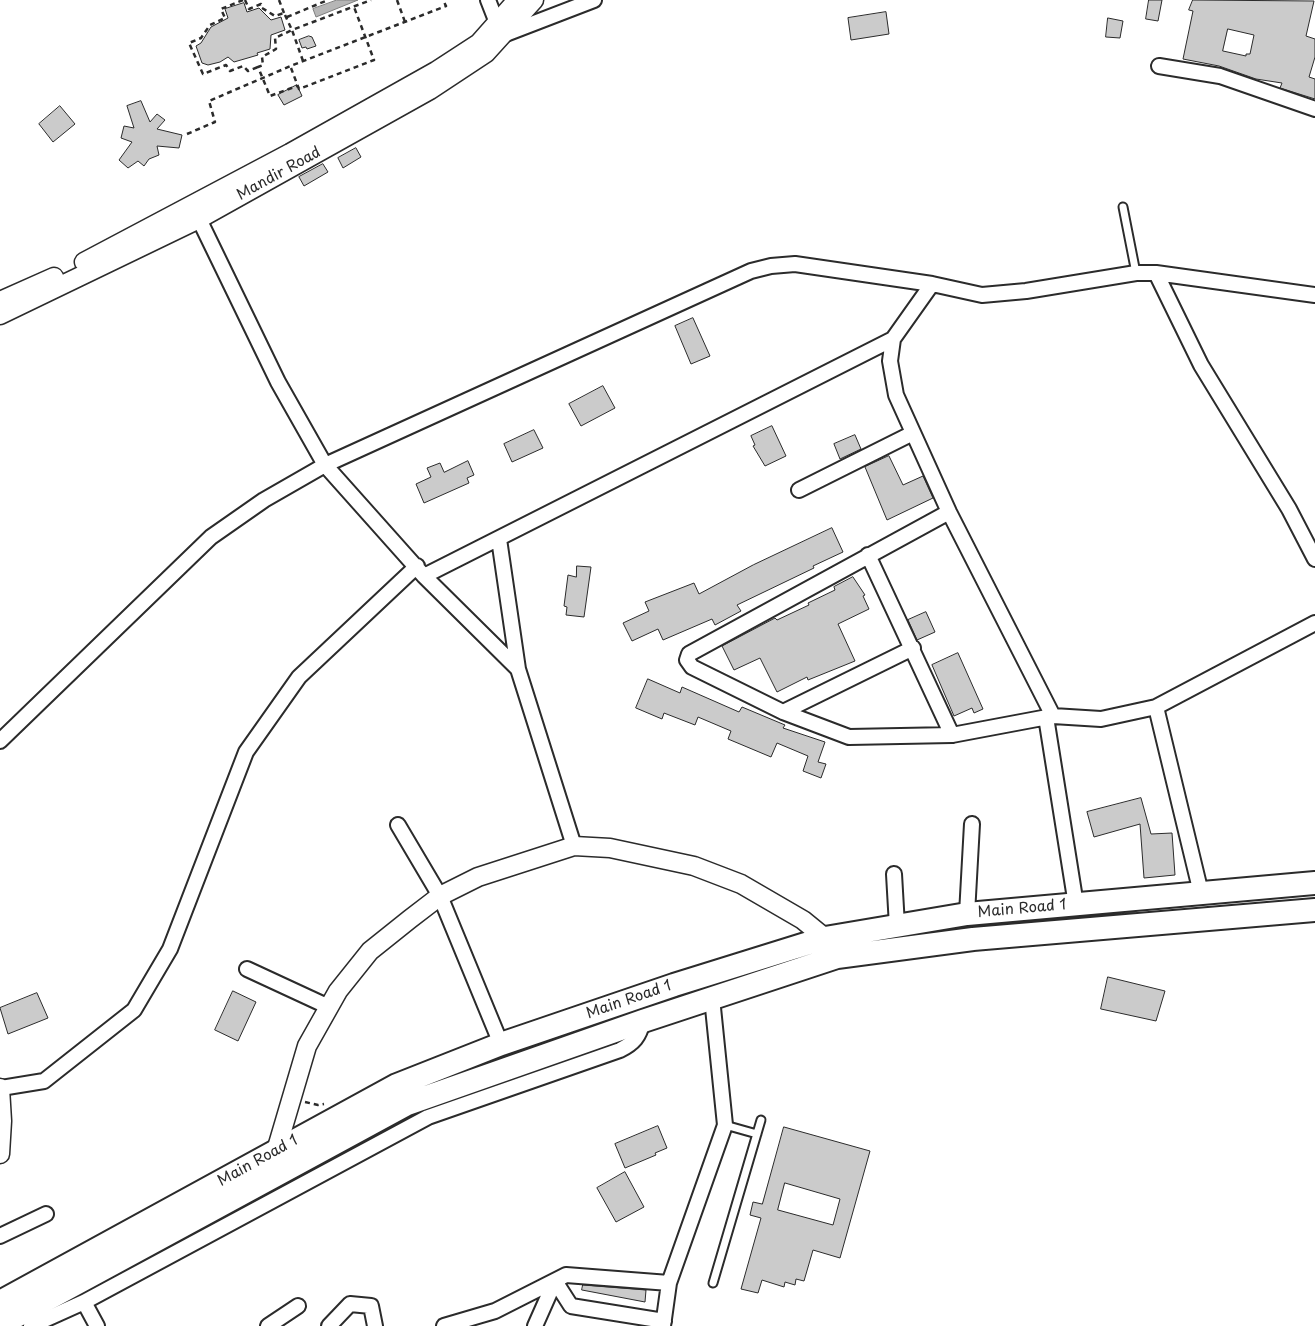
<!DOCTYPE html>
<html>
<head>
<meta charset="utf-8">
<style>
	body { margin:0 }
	canvas { display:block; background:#fff }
</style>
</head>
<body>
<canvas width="1315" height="1326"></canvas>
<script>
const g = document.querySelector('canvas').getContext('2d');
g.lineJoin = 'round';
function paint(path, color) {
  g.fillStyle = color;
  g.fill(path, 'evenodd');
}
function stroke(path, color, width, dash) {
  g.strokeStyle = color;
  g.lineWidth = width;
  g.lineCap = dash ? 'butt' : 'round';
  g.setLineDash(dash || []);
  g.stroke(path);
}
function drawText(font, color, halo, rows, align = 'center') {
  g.font = font + ' "Playpen Sans",sans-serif';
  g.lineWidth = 4;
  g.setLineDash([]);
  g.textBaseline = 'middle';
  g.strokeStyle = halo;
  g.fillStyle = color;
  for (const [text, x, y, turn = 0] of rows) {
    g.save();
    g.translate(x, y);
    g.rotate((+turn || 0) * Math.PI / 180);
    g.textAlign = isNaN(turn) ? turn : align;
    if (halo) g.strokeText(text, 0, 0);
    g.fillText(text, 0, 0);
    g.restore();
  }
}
const water = new Path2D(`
	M337 0H358L316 17 313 9Z`);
paint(water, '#b6b6b6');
stroke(water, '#7e7e7e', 1);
const building = new Path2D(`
	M1149 0H1162L1158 21 1146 19Z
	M1193 0 1314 1 1306 36 1315 39V57L1309 77 1315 79V99L1280 88 1282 83 1256 79 1219 66 1183 59 1193 11 1189 10ZM1228 29 1254 35 1250 54H1246V56L1223 51Z
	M244 3 247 12 259 8 271 20 281 17 285 30 271 35 270 49 257 53 258 55 234 62 228 57 220 62 208 65 202 63 196 46 201 43 211 27 228 18 225 9Z
	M886 12 889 34 851 40 848 18Z
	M1108 18 1123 21 1120 38 1106 37Z
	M309 36 312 37 316 46 307 49 306 47 302 48 299 40Z
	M297 85 302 96 284 105 278 95Z
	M141 101 150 122 157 114 165 120 157 129 182 135 179 148 157 146 159 155 149 159 144 166 138 161 128 168 119 160 132 142 121 138 124 126 134 128 127 106Z
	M60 106 75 124 53 142 39 124Z
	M356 148 361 157 343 168 338 158Z
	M323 164 328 172 304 186 299 177Z
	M693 318 710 356 691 364 675 326Z
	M603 386 615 408 581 426 569 404Z
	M772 426 786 456 765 466 753 446 755 445 751 436Z
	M534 430 543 448 512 462 504 444Z
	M855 435 861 449 840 459 834 444Z
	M889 456 903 485 923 476 933 498 887 520 865 467Z
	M468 461 474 475 467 478 469 483 424 503 416 484 431 477 427 468 440 463 444 472Z
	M832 528 843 552 813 566 814 568 737 605 741 611 715 625 712 619 663 640 658 629 632 641 623 623 649 611 645 602 694 583 699 594 753 565Z
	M577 566 591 567 584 617 566 615 567 607 564 606 568 575 576 577Z
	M853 577 865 595 863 596 869 609 838 624 855 661 808 680 807 677 777 692 760 658 734 670 722 646 775 618 777 620 809 605 808 603 835 590 834 587Z
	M926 612 935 632 917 640 908 620Z
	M958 653 983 709 974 713 972 708 954 716 932 665Z
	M648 679 680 693 682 687 739 712 742 707 785 725 783 728 825 742 818 762 826 764 821 778 803 771 808 756 777 743 771 757 728 739 731 731 698 717 695 725 664 713 662 719 636 708Z
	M1141 798 1151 834 1172 833 1175 875 1144 878 1140 824 1094 837 1087 812Z
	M1108 977 1165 991 1156 1021 1101 1009Z
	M233 991 256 1002 238 1041 215 1030Z
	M37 993 48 1018 8 1034 0 1008Z
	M658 1126 667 1148 655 1153 656 1155 625 1168 615 1144Z
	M784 1127 870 1151 840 1258 813 1250 804 1281 796 1279 795 1285 785 1282 784 1287 762 1280 758 1293 741 1289 761 1218 750 1215 753 1202 762 1204ZM785 1183 840 1199 833 1225 778 1210Z
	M625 1172 644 1207 616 1222 597 1188Z
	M583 1285 646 1290 645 1302 582 1290Z`);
paint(building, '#cbcbcb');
stroke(building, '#2b2b2b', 1);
const service = new Path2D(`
	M1123 207 1136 273
	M725 1125 757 1134
	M713 1283 761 1120`);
const minor = new Path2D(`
	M488 0 497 23
	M503 35 594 0
	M1159 66 1220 76 1315 109
	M199 219 278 382 325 465 424 576 518 669
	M1156 273 1201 365 1289 509 1315 559
	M932 284 893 339 890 361 896 395 949 512 1053 716
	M799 490 913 433
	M949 512 689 654 687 660 692 667 783 712 849 737 952 735 1053 716 1101 719 1156 707 1315 623
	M499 539 518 669 574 846
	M868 555 952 735
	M424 576 893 339
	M1156 707 1201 893
	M783 712 913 648
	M1046 717 1076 905
	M0 741 211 537 264 500 325 465 751 271 771 266 795 264 932 284 982 295 1026 291 1136 273H1156L1315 295
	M398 825 440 896 501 1044
	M894 874 897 926
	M967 914 972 824
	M247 969 329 1007
	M1 1088 44 1081 134 1010 170 949 246 752 299 677 417 566
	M0 1236 46 1214
	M84 1302 97 1326
	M31 1326 84 1302 428 1117 620 1050C634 1043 639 1037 643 1021
	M268 1326 298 1306
	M329 1326 350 1304 371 1306 375 1326
	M444 1326 495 1311 566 1275 669 1283
	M535 1326 555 1281 571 1306 664 1321
	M663 1326 669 1283 725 1125 712 998`);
const tertiary = new Path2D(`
	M84 262 290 153 436 71 479 43 517 0
	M0 301 54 277
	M0 315 199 219 430 90 486 53 534 0
	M0 1088 2 1121 0 1154
	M276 1151 307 1046 338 991 370 951 410 919 440 896 478 877 574 846 610 848 694 866 741 884 803 920 825 938`);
const primary = new Path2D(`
	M0 1302 397 1085 501 1044 674 985 825 938 967 914 1315 883
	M0 1325 407 1104 643 1021 837 957 973 939 1315 910`);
stroke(service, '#2b2b2b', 11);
stroke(minor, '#2b2b2b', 18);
stroke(tertiary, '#2b2b2b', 21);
stroke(primary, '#2b2b2b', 26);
stroke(new Path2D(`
	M243 0 221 9 225 18 210 25 201 38 189 43 203 74 226 65 230 71 243 66 248 71 258 67
	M245 0 249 9 261 4 262 8 275 16 284 13 292 30 275 38 276 49 262 57 263 65 258 67 270 96 297 86
	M279 0 284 13
	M397 0 405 22
	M287 17 328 0
	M303 61 292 30 371 0
	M291 68 299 89 374 60 354 7
	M187 134 215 122 209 101 293 65 446 6 443 0
	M305 1102 318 1105 324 1104`), '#2b2b2b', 2.5, [5, 4]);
stroke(service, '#fff', 7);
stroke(minor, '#fff', 14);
stroke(tertiary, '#fff', 18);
stroke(primary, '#fff', 22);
drawText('15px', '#2b2b2b', '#fff', [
	["Mandir Road",279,174,-29],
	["Main Road 1",1022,909,-5],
	["Main Road 1",629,1000,-19],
	["Main Road 1",258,1161,-29]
]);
</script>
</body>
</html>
